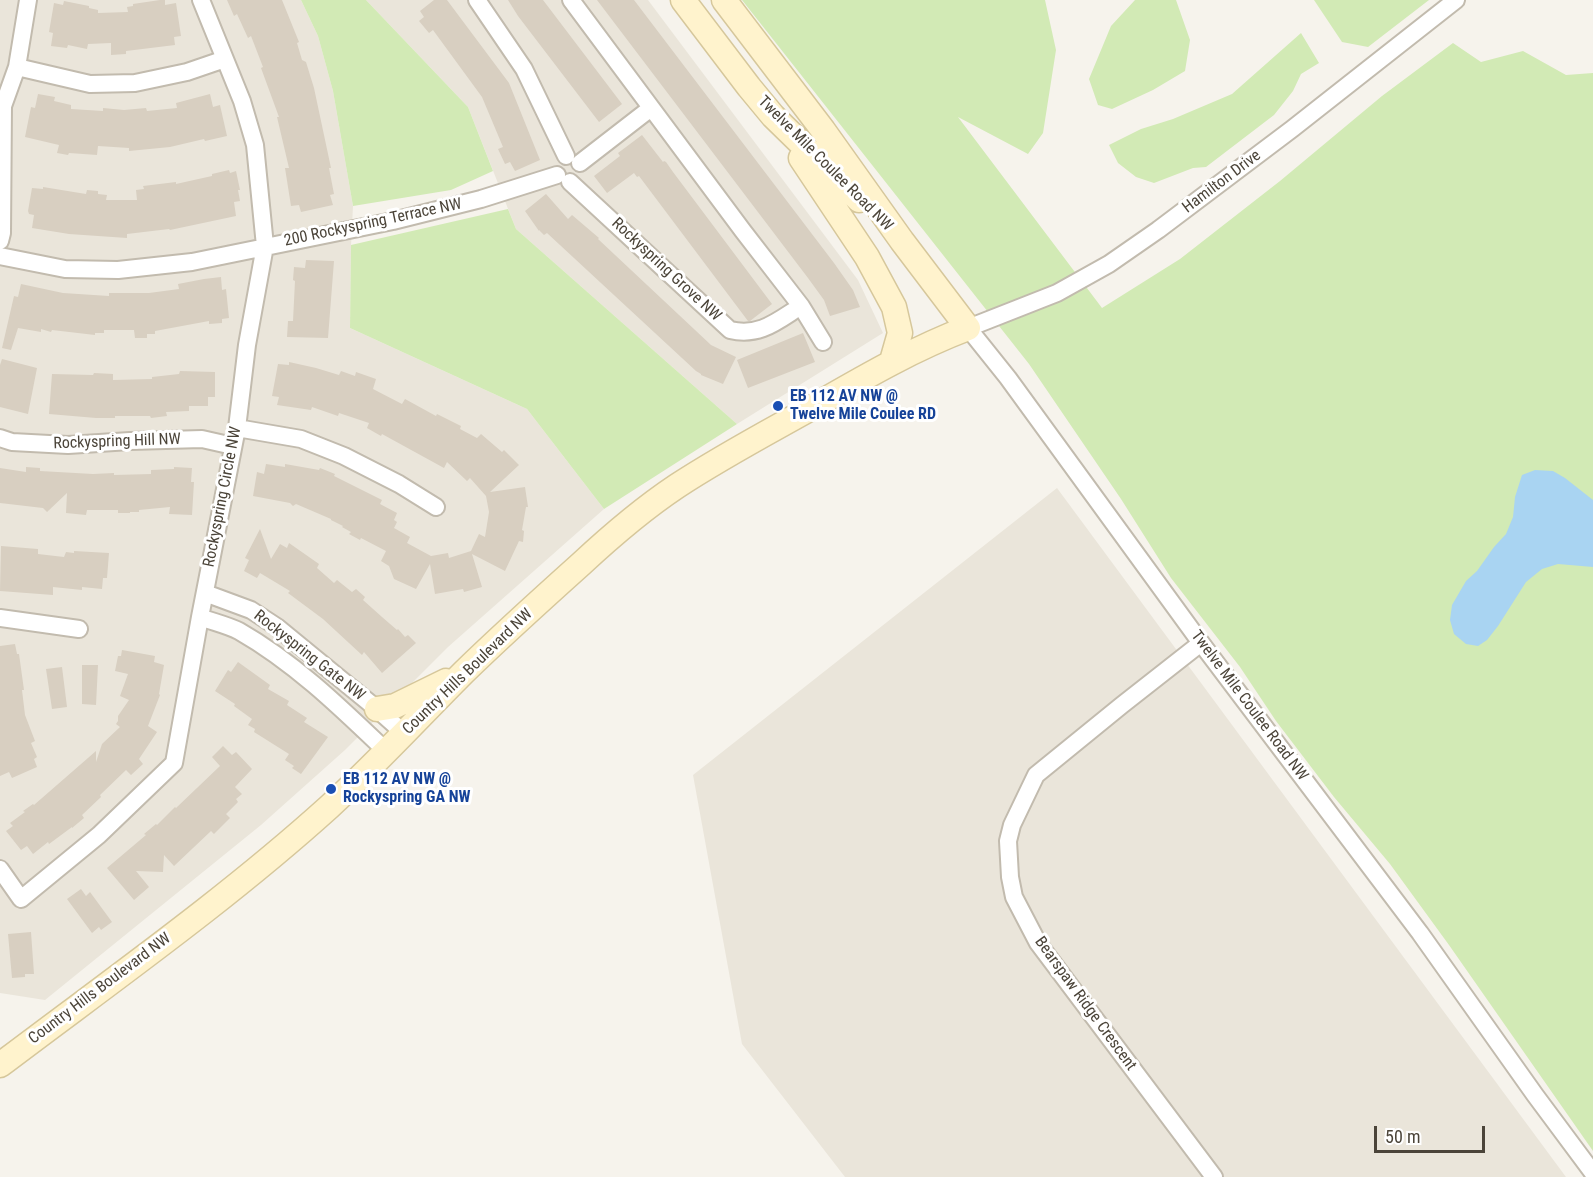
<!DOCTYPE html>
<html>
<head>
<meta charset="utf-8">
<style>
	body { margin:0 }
	#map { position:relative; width:1593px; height:1177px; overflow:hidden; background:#f6f3ec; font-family:"Roboto Condensed",sans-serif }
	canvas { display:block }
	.scale { position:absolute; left:1374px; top:1126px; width:111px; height:27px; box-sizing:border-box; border:3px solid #4b4439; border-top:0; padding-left:8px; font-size:18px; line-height:21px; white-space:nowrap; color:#4b4439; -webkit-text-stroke:4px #fff; paint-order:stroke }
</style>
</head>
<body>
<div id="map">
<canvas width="1593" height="1177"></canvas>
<div class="scale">50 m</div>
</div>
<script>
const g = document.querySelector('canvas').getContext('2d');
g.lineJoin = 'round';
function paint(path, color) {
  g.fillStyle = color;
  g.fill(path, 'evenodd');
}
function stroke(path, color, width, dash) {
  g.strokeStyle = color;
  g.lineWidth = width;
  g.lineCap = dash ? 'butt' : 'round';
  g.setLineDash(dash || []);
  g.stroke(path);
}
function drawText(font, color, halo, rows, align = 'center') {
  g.font = font + ' "Roboto Condensed",sans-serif';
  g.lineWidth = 6;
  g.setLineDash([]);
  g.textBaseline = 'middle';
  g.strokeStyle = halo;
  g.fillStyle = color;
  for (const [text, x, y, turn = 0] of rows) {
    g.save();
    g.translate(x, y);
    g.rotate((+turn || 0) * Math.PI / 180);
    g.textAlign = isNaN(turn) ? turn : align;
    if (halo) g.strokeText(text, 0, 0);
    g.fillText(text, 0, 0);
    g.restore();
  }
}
paint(new Path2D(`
	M0 0H301L318 36 333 91 353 206 351 246 350 328 527 409 604 509 448 647 345 750 261 825 45 1000 0 993Z
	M366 0H648L858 280 883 333 737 424 516 229 468 107Z
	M1057 488 1566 1177H845L742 1044 693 775Z`), '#eae5da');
paint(new Path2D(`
	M301 0H366L468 107 493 171 451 190 353 206 333 91 318 36Z
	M742 0H1045L1056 50 1043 133 1028 154 958 117 1102 308 1180 259 1280 181 1382 96 1453 43 1481 62 1523 51 1566 75 1593 73V1151L1449 945 1390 864 1334 797 1276 721 1240 667 1171 578 1121 499 1029 364Z
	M1135 0H1176L1190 40 1185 71 1153 90 1112 109 1098 105 1089 79 1111 26Z
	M1314 0H1429L1368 47 1342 42Z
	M1301 33 1319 63 1301 74 1293 91 1274 115 1206 167 1193 168 1154 183 1136 177 1118 163 1109 145 1141 129 1173 119 1232 94Z
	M508 209 516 229 737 424 604 509 527 409 350 328 351 245Z`), '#d2eab5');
paint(new Path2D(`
	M1535 470 1553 471 1565 478 1593 500V567L1558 564 1542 569 1526 582 1498 626 1487 640 1478 646 1466 644 1454 634 1450 620 1452 605 1466 581 1477 571 1494 547 1506 534 1513 517 1515 497 1522 475Z`), '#a9d4f2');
paint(new Path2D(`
	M160 0H165V5L176 3 181 36 174 37 175 45 126 51V54L111 55V43L88 44 87 49 68 45 67 48 51 46 53 33 49 32 54 3 63 5 64 1 89 6V8L98 10V13L128 12 127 7 133 6V4Z
	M227 0H282L299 42 297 43 302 60 306 62 314 88 331 168H329L334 194 330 195 333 205 301 212 299 205 291 206 285 168H289L277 117H279L261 68 263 67 251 36 248 38 237 14 234 16Z
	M434 0H447L509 83 540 160 515 171 510 162 505 164 498 149 503 147 482 97 433 30 429 33 419 21 424 17 420 11Z
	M508 0H543L622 104 599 122 518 16Z
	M597 0H634L834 263 853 290 860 307 830 316 824 300 808 278Z
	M38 94 55 97 54 101 71 105V109L103 111V108L124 110 146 108 147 111 177 108 176 103 210 94 213 107 220 105 227 136 205 141 204 139 170 147 129 151V148L98 146 97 155 69 153 68 155 57 153 59 145 25 137 31 107 35 108Z
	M642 135 663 162 664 161 666 162 673 172 772 304 750 321H748L639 176 637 177 634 173 607 193 594 176 620 156 618 153Z
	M229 170 230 173 236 171 240 190H238L240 201 234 202 236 216 170 230 169 229 127 234V238L69 234 32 228 34 215 29 214 28 211 32 188 43 189V187L86 194 87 190 98 191V194L107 195 106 200H137L136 190 144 189 143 186 176 182V184L212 176V174Z
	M546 194 568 219 572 215 599 238 598 239 711 345 736 357 723 384 701 375V374L696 371 547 233 544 235 539 230V231L525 211Z
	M306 260 334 261 328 338 287 337 288 321H293L295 281 293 280 294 267 305 268Z
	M221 277 222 290 226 289 229 318 222 319V323L209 324V321L155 331V334H147V338H135L134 330H104V333H95V335L52 330 51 332 41 329V332L18 328 11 350 2 348 14 296 18 297 21 284 63 293 109 296V293H149L179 289 178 284 204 279Z
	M803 333 815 362 748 388 737 360Z
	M2 359 37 368 28 414 0 407V365Z
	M289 362 316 368 339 375 341 371 355 376 356 372 376 379 373 389 402 404 405 399 436 416 437 414 461 426 460 429 477 438 481 434 502 452 504 450 519 465 490 492 525 487 528 507H526L522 530 524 531 523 542 519 541 505 571 472 554 482 587 464 592 463 589 435 594 430 564 416 589 394 579 389 566 381 561 386 551 361 538 360 540 349 534 351 532 342 527 343 526 331 520V519L296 504 293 506 290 503 253 496 257 472 264 474 266 464 285 467V464L319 470 320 468 335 474 334 476 382 500 380 504 397 513 394 520 397 522 394 528 410 537 407 543 431 556 448 553 449 558 471 551 479 534 485 537 489 512 486 496 470 478 467 481 447 462 444 468 382 434 381 436 367 428 369 423 339 413 338 416 312 407 311 410 277 405 279 397 272 396 278 364 289 365Z
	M180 371 215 372V397H208V406H189V411L166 412 167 416 151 418 150 416H115V418H96L49 414 52 374 93 375 94 373 113 374V380L152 379V377L179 374Z
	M26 467 40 468V471L93 474 114 473V475L151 474V470L174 469V467L192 468 191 482H194L192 515 169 514 170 507 139 510V512H130V513H118V510H87L86 515 66 513 67 493 47 512 43 508 0 503V468L26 472Z
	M260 529 271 559 280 544 287 548 289 543 319 564 317 568 334 583 337 580 352 592 356 589 365 597 363 600 382 617 397 630 398 629 405 637 408 635 416 643 382 673 364 652 362 655 323 619 288 593 290 591 260 573 257 578 244 571 249 560 245 558Z
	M1 546 38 549V554L64 557 66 552 74 553V551L109 553 107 578H103L102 589 82 587V590L53 587V595L0 591Z
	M15 644 17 654H19L24 690H22L25 715 35 741 31 743 37 757 34 759 37 767 12 778 9 772 0 776V646Z
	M122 650 155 656 154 662 164 665 159 694 160 695 148 726 157 732 139 759 143 764 131 775 126 770 100 795 101 797 82 815 84 818 72 828V827L49 844 48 842 33 854 27 846 21 850 6 831 13 826 10 823 25 812 23 811 33 804 34 805 96 751V762L102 744 120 727 116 724 118 721V716L129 700 120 696 128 674 115 671 118 656H121Z
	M238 662 270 685 268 689 289 701 287 705 307 718 304 722 328 737 301 774 292 768 294 766 285 760 289 754 254 732 255 729 248 725 252 719 234 706 235 704 215 691 228 670 231 672Z
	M82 665H98L96 705 82 704Z
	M62 667 67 707 52 709 46 669Z
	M223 746 232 755 236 752 252 769 235 787 242 794 236 799 238 802 226 814 230 818 214 834 211 831 174 866 164 855 163 872 136 871 149 887 134 900 107 868 146 835 144 834 156 824 157 825 175 807 176 808 220 766 212 757Z
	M81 889 86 896 90 892 112 922 101 930 99 927 92 933 67 899Z
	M31 932 34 974H25V977L12 978 8 934Z`), '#d8cfc1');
const minor = new Path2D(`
	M477 0 524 69 566 156
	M571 0 743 231 801 306 823 342
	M1456 0 1292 129 1158 230 1109 264 1057 293 968 328 1008 378 1201 643 1420 933 1535 1095 1593 1173
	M17 67 90 84 135 83 187 72 225 59
	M580 163 651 108
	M570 182 730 330C760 337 777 321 801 306
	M0 241 2 233 3 106 17 67 28 0
	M0 256 65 269 118 270 192 262 393 221 481 199 557 175
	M237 428 301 439 344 456 399 484 436 507
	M0 438 12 442 68 445 130 441 202 439 233 446
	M205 593 251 610 277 627 377 709 405 734
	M200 617C213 622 227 625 239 631 295 663 341 708 387 752
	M0 618 79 629
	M1201 643 1122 705 1036 775 1012 825 1008 841 1010 877 1014 897 1038 943 1214 1177
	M0 869 21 899 99 835 174 763 200 617 237 428 247 345 265 246 255 145 242 101 201 0`);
const secondary = new Path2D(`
	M683 0 749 87 773 116 859 200
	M801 158 867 257 894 307 900 333 892 361
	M377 709 395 706 446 681
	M0 1065C111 981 226 900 329 807 376 764 419 717 464 672 502 635 542 599 581 564 610 537 644 508 677 486 718 459 761 436 804 412 858 381 910 350 968 328L902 241 823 130 724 0`);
stroke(minor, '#c2bbae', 20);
stroke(secondary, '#d6c79b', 27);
stroke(minor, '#fff', 16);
stroke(secondary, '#fff3cd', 24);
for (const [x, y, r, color] of [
	[778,406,6,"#1a4fb4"],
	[331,789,6,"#1a4fb4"]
]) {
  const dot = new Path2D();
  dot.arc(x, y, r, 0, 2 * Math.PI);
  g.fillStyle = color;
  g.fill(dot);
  stroke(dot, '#fff', 2);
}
drawText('16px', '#4b4439', '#fff', [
	["Twelve Mile Coulee Road NW",825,164,45],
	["Hamilton Drive",1222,182,-37],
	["200 Rockyspring Terrace NW",373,223,-12],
	["Rockyspring Grove NW",666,270,43],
	["Rockyspring Hill NW",117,442,-2],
	["Rockyspring Circle NW",223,497,-79],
	["Rockyspring Gate NW",309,656,38],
	["Country Hills Boulevard NW",468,672,-44],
	["Twelve Mile Coulee Road NW",1249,706,53],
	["Country Hills Boulevard NW",100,989,-37],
	["Bearspaw Ridge Crescent",1085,1004,54]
]);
drawText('bold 16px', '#164399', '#fff', [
	["EB 112 AV NW @",790,397],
	["Twelve Mile Coulee RD",790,415],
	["EB 112 AV NW @",343,780],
	["Rockyspring GA NW",343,798]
], 'left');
</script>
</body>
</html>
